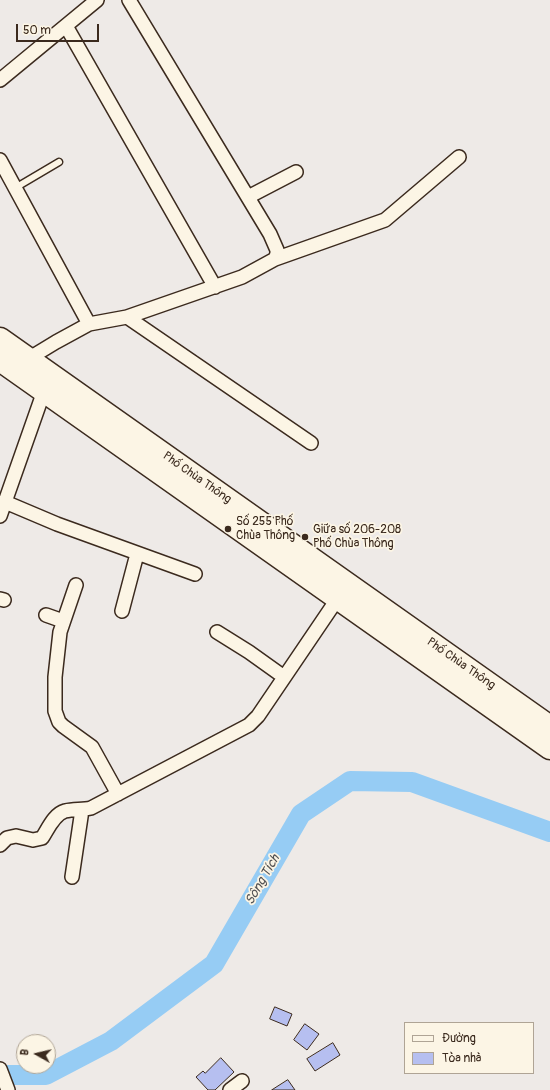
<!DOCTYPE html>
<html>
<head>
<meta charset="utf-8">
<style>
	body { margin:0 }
	#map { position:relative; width:550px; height:1090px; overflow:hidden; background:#eeeae7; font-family:Pangolin,sans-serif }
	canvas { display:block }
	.legend { position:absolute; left:404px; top:1022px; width:130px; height:52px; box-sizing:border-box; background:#fcf5e5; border:1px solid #afa495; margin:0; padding:5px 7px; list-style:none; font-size:12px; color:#3b2a1e }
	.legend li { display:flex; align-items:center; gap:8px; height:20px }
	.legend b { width:20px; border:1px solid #afa495 }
	.north { position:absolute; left:16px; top:1034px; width:40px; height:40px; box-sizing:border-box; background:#fcf5e5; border:1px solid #afa495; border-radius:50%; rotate:278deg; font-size:11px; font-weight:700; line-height:16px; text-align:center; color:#3b2a1e }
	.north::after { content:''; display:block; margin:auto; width:14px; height:18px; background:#3b2a1e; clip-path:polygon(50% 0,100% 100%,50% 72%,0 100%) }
	.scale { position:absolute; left:16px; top:24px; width:83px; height:18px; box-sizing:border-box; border:2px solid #3b2a1e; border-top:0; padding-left:5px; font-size:12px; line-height:14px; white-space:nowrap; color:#3b2a1e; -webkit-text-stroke:3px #fcf5e5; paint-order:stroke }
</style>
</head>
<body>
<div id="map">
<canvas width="550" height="1090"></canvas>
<ul class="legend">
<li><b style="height:5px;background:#fcf5e5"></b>Đường</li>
<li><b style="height:11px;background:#b6bff0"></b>Tòa nhà</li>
</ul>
<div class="north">B</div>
<div class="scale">50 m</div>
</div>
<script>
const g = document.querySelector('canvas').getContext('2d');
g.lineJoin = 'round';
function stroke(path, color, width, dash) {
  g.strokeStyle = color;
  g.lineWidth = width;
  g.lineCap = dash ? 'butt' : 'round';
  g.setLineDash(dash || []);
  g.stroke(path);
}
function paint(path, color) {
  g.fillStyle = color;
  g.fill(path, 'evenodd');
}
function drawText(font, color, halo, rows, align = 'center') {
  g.font = font + ' Pangolin,sans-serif';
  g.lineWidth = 3.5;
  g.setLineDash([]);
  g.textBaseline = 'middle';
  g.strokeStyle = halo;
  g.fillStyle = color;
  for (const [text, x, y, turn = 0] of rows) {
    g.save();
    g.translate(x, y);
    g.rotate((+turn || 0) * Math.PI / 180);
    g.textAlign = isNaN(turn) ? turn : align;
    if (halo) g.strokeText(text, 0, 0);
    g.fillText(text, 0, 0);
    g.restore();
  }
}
stroke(new Path2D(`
	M0 1075H46L111 1041 214 964 301 814 350 781 412 782 550 832`), '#96ccf4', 20);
const building = new Path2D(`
	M275 1007 292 1014 287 1026 270 1019Z
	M305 1024 319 1034 307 1050 294 1040Z
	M333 1043 340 1055 315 1071 307 1059Z
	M221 1058 234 1072 215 1090H208L196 1077 203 1071 205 1073Z
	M288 1080 295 1090H272Z`);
paint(building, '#b6bff0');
stroke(building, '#3b2a1e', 1);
const lane = new Path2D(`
	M15 188 59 162`);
const street = new Path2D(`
	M66 26 215 287
	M0 80 97 0
	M0 160 89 324
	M248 197 296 172
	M275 259 385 220 459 157
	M127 317 311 443
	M28 359 56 342 89 324 127 317 242 277 275 259 277 254V250L270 234 129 0
	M0 503 5 502 57 524 195 574
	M0 516 44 391
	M76 585 60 632 55 677V711L59 722 63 726 92 747 118 794
	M0 599 4 600
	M122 611 137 554
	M46 615 63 621
	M217 632 249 652 284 677
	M0 845 7 838 16 836 33 840 42 838C48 829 54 814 65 811 74 809 83 810 91 808L249 725 258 716 338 598
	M72 877 82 810
	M0 1069 8 1090
	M230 1090 242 1081`);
const highway = new Path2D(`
	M0 339 550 727
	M0 360 550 748`);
stroke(lane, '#3b2a1e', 9);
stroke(street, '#3b2a1e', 16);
stroke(highway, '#3b2a1e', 25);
stroke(lane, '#fcf5e5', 6);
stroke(street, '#fcf5e5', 13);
stroke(highway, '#fcf5e5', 22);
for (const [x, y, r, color] of [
	[228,529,4,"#3b2a1e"],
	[305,537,4,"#3b2a1e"]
]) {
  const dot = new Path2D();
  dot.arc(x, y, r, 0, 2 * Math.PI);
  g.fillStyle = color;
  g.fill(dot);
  stroke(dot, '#fcf5e5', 1.5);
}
drawText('12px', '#3b2a1e', '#fcf5e5', [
	["Phố Chùa Thông",197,478,35],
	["Phố Chùa Thông",461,664,35]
]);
drawText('12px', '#3b2a1e', '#fcf5e5', [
	["Số 255 Phố",236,522],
	["Chùa Thông",236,536],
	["Giữa số 206-208",313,530],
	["Phố Chùa Thông",313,544]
], 'left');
drawText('italic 13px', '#525254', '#fcf5e5', [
	["Sông Tích",263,880,-60]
]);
</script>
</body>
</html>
